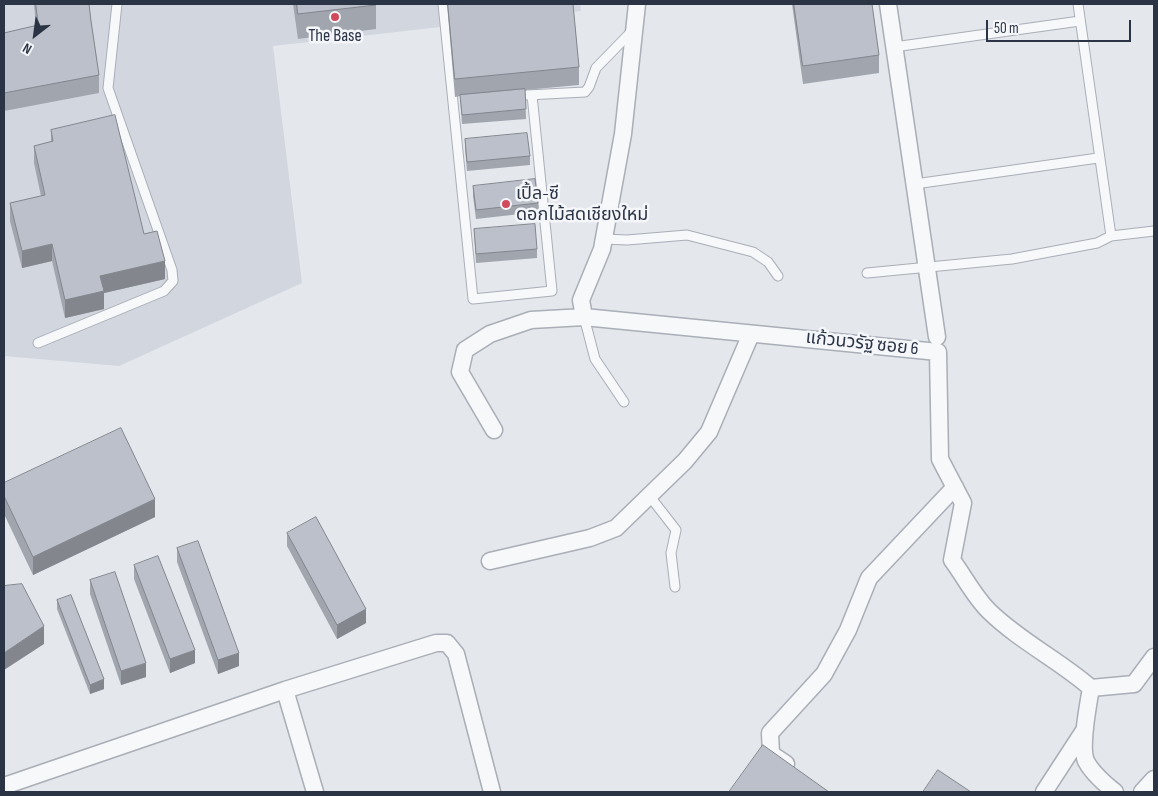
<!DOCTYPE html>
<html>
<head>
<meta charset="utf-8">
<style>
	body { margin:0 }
	#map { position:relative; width:1158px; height:796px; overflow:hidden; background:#e4e7ec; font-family:"Sofia Sans Condensed",sans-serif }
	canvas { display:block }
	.frame { position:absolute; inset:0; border:5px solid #2b3445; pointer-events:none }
	.north { position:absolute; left:10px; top:10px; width:50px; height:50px; -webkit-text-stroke:4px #f4f6f9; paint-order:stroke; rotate:210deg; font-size:14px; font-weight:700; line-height:20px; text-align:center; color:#2b3445 }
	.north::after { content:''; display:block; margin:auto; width:18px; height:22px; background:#2b3445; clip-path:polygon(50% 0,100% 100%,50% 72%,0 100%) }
	.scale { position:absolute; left:986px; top:20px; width:145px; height:22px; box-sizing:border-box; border:2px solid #2b3445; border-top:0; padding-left:6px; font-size:15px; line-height:18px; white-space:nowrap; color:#2b3445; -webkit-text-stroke:4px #f4f6f9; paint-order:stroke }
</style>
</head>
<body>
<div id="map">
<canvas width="1158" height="796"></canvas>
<div class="frame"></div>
<div class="north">N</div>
<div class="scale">50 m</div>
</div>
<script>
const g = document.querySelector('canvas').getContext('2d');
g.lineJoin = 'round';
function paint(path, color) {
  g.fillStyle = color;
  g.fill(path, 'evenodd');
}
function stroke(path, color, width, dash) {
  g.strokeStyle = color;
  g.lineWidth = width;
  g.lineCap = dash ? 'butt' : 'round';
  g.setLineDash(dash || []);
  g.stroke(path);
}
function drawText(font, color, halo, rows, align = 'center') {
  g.font = font + ' "Sofia Sans Condensed","Noto Sans Thai",sans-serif';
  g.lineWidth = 5;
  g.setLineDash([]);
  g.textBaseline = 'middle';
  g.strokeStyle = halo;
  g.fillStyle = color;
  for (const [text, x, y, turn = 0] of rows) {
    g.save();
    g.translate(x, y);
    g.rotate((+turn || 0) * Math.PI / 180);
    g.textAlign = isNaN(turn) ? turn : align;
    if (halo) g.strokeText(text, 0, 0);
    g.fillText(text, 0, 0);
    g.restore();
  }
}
paint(new Path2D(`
	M4 4H580L581 11 273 46 302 283 119 366 4 356Z`), '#d2d6de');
const service = new Path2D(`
	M443 4 473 299 552 291 532 95
	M1078 4 1111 236
	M894 47 1080 21
	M527 95 585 92 589 87 596 68 634 29
	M915 184 1098 158
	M604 239 627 240 687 235 753 252 768 262 778 276
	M867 273 1012 259 1097 243 1111 236 1154 231
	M584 317 595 359 624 402
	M38 343 164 291 173 281 172 270 108 88 117 4
	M648 494 676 530 671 553 675 587`);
const minor = new Path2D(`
	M637 4 623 134 602 249 581 300 584 317 938 352 940 459 963 503 952 560C964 576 975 598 990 612 1021 642 1059 660 1091 688 1088 705 1080 747 1086 761 1092 773 1105 784 1115 792
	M888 4 937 337
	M494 430 460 372 465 350 490 334 531 320 584 317
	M490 561 590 538 616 528 685 461 709 432 751 334
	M1091 688 1134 684 1154 657
	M285 690 315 792
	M786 764 771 754 770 733 824 674 848 630 869 578 955 487
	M4 786 285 690 436 643H447L456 654 492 792
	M1044 792 1085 729
	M1142 792 1154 779`);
stroke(service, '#a9aeb7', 11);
stroke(minor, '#a9aeb7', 19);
stroke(service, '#f7f8fa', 9);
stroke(minor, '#f7f8fa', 16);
paint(new Path2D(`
	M34 4H89L91 21 99 75V93L4 111V33L36 26Z
	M293 4H376V29L298 39Z
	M447 4H573L579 67V85L525 90 526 119 462 124 460 96 455 97Z
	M792 4H872L879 55V73L803 84Z
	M51 130 144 234 165 279 104 293V309L65 318 52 261 22 268 10 221V203L41 196 34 163V146L51 142Z
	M465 139 530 156V165L467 171 465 148Z
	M473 186 538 203V212L476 219 473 196Z
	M474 229 537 249V258L476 263Z
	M4 483 155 517 33 575 4 514Z
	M287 533 366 623 337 639 287 546Z
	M177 548 239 666 218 674 177 562Z
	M134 565 195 663 170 673 134 579Z
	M90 580 146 677 121 685 90 594Z
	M57 600 104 689 90 694 57 609Z`), '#a1a5ae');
paint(new Path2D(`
	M52 244V261L22 268V251Z
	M165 261V279L104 293V309L65 318V300L100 276Z
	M155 499V517L33 575V557Z
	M366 609V623L337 639V625Z
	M44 626V644L4 670V653Z
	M195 650V663L170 673V659Z
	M239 653V666L218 674V660Z
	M146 663V677L121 685V671Z
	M104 679V689L90 694V685Z`), '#83868d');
const building = new Path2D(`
	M36 4H89L91 21 99 75 4 93V33L38 25Z
	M297 4H376V5L298 14Z
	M448 4H573L579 67 455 79Z
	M794 4H872L879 55 803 66Z
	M525 89 526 109 462 115 460 95Z
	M115 115 144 234 157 231 165 261 100 276 104 291 65 300 52 244 22 251 10 203 45 195 34 146 53 141 51 130Z
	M527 133 530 156 467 162 465 139Z
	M535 179 538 203 476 210 473 186Z
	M535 224 537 249 476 254 474 229Z
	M121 428 155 499 33 557 4 496V483Z
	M316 517 366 609 337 625 287 533Z
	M198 541 239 653 218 660 177 548Z
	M158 556 195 650 170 659 134 565Z
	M115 572 146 663 121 671 90 580Z
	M22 584 44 626 4 653V586Z
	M71 595 104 679 90 685 57 600Z
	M763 745 829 792H729Z
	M938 770 971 792H923Z`);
paint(building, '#bbc0ca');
stroke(building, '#83868d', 1);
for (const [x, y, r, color] of [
	[335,17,5,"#d1495b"],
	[506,204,5,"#d1495b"]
]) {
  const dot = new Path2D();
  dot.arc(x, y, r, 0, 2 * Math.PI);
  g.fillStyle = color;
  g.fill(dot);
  stroke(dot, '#f4f6f9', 2);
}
drawText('18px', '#2b3445', '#f4f6f9', [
	["The Base",335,36],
	["เปิ้ล-ซี",516,194,"left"],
	["ดอกไม้สดเชียงใหม่",516,215,"left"]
]);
drawText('18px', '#2b3445', '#f4f6f9', [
	["แก้วนวรัฐ ซอย 6",862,344,6]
]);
</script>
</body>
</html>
